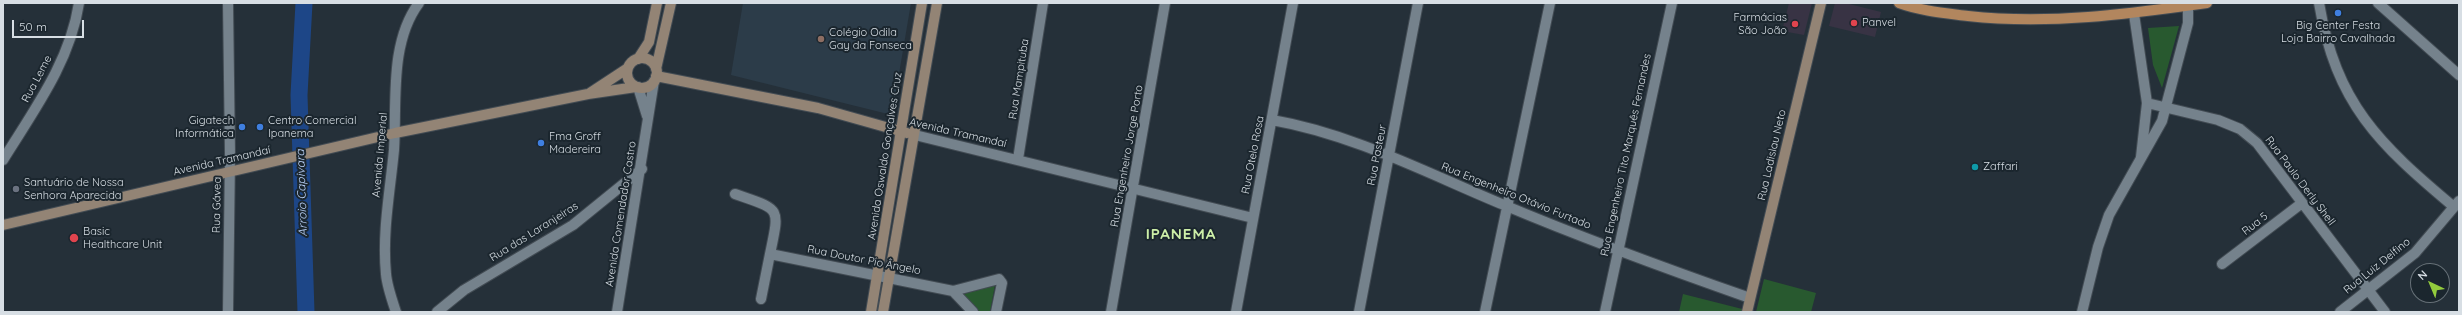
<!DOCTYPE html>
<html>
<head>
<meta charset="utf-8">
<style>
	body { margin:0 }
	#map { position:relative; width:2462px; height:315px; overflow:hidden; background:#253039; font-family:Quicksand,sans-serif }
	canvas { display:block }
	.frame { position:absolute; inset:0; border:4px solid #d7dee4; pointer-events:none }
	.north { position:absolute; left:2410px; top:263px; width:40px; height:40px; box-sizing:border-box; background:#1b262e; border:1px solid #667077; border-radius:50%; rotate:316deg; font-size:11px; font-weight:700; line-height:16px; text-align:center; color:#d7dee4 }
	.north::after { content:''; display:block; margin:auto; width:14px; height:18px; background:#93cc3d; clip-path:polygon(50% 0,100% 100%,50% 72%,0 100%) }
	.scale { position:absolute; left:12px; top:20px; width:72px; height:18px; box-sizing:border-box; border:2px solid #d7dee4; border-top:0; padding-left:5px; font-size:12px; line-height:14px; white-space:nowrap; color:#d7dee4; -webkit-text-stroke:3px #1b262e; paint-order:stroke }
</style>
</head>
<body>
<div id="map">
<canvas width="2462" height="315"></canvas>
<div class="frame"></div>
<div class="north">N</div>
<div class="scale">50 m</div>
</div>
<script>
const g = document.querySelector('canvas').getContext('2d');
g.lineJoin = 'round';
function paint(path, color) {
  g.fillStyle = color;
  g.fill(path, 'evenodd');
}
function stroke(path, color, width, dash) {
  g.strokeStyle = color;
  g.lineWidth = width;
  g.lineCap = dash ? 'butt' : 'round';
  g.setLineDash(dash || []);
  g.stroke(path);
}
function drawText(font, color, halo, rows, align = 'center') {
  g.font = font + ' Quicksand,sans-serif';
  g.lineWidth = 4;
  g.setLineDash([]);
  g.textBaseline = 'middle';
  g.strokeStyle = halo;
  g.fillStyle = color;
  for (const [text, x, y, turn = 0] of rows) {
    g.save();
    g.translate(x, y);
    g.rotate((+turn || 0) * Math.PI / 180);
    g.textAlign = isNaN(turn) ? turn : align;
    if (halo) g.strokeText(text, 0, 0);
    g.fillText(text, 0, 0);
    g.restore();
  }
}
paint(new Path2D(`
	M1789 3H1812L1804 35 1782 31Z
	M1835 3H1845L1881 12 1875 37 1829 26Z`), '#383344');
paint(new Path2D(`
	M743 3H911L892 115 731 75Z`), '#2c3c49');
paint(new Path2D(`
	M2179 26 2162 88 2153 65 2148 28Z
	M1764 279 1816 293 1811 312H1756Z
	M995 285 990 312H980L963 294Z
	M1683 294 1754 312H1679Z`), '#28592f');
stroke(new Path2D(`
	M304 3 299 95 306 312`), '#1d4687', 17);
const street = new Path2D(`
	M228 3 230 155 228 312
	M2319 3C2336 104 2379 144 2454 207
	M2378 3 2459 75
	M2134 14 2147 103 2141 157
	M638 87 647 116
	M2147 103 2218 120 2240 129 2257 143 2385 312
	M1272 120C1353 134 1429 174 1504 205 1585 239 1667 269 1750 298
	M915 135 1253 218
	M1018 159 1043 3
	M3 160C34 110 70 62 79 3
	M735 194C781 210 780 206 770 254L953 291 999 279 1002 283 996 312
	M2222 264 2302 203
	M953 291 973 312
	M761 299 770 254
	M396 312C392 300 387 286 386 274 382 232 390 192 394 150 397 103 389 43 419 3
	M437 312 464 290 573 225 642 169
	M617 312 654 81
	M1111 312 1165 3
	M1236 312 1293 3
	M1359 312 1418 3
	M1485 312 1550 3
	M1605 312 1672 3
	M2082 312 2098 247 2109 215 2162 121 2188 23V6
	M2340 312 2415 253 2459 201`);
const secondary = new Path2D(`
	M627 73a15 15 0 1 1 30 0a15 15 0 1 1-30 0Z
	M638 59 649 42 657 3
	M656 69 671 3
	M656 76 818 108 907 133
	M590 93 628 68
	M3 225 395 133 588 94 636 87
	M871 312 922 3
	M883 312 937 3
	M1747 312 1821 3`);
const primary = new Path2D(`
	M1899 3C1921 11 1945 13 1968 16 2049 25 2128 14 2207 3`);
stroke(street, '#424b53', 12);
stroke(secondary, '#424b53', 12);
stroke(primary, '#424b53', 12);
stroke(street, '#75828c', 10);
stroke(secondary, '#938475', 10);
stroke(primary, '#b2865e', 10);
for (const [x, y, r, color] of [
	[2338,13,4,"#3f7fe0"],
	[1854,23,4,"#e0444e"],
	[1795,24,4,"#e0444e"],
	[821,39,4,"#8d6e63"],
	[242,127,4,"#3f7fe0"],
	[260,127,4,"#3f7fe0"],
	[541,143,4,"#3f7fe0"],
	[1975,167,4,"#0f9aa8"],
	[16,189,4,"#6b7280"],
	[74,238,5,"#e0444e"]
]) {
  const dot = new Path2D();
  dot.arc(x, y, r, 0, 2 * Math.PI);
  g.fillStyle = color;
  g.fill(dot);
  stroke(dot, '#1b262e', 1.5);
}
drawText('11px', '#d7dee4', '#1b262e', [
	["Farmácias",1787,18,"right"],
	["São João",1787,31,"right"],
	["Panvel",1862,23],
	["Big Center Festa",2338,26,"center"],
	["Loja Bairro Cavalhada",2338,39,"center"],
	["Colégio Odila",829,33],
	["Gay da Fonseca",829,46],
	["Gigatech",234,121,"right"],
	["Informática",234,134,"right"],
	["Centro Comercial",268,121],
	["Ipanema",268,134],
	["Fma Groff",549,137],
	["Madereira",549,150],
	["Zaffari",1983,167],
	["Santuário de Nossa",24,183],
	["Senhora Aparecida",24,196],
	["Basic",83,232],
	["Healthcare Unit",83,245]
], 'left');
drawText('11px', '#d7dee4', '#1b262e', [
	["Rua Leme",37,79,-62],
	["Rua Mampituba",1019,79,-81],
	["Avenida Tramandaí",958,133,13],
	["Avenida Imperial",380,155,-85],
	["Rua Otelo Rosa",1253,155,-79],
	["Rua Pasteur",1377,155,-79],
	["Rua Engenheiro Tito Marquês Fernandes",1626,155,-78],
	["Rua Ladislau Neto",1772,155,-77],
	["Avenida Oswaldo Gonçalves Cruz",885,156,-81],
	["Rua Engenheiro Jorge Porto",1127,156,-80],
	["Avenida Tramandaí",222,161,-13],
	["Rua Paulo Derly Shell",2300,181,53],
	["Rua Engenheiro Otávio Furtado",1516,196,22],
	["Rua Gávea",217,205,-89],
	["Avenida Comendador Castro",621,214,-81],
	["Rua 5",2255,224,-38],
	["Rua das Laranjeiras",534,232,-32],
	["Rua Doutor Pio Ângelo",864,260,11],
	["Rua Luiz Delfino",2377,266,-39]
]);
drawText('italic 12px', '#bad2f8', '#1b262e', [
	["Arroio Capivara",302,193,-92]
]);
g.letterSpacing = '1px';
drawText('bold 15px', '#cdefa8', '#1b262e', [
	["IPANEMA",1181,234]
]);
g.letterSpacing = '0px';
</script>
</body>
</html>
